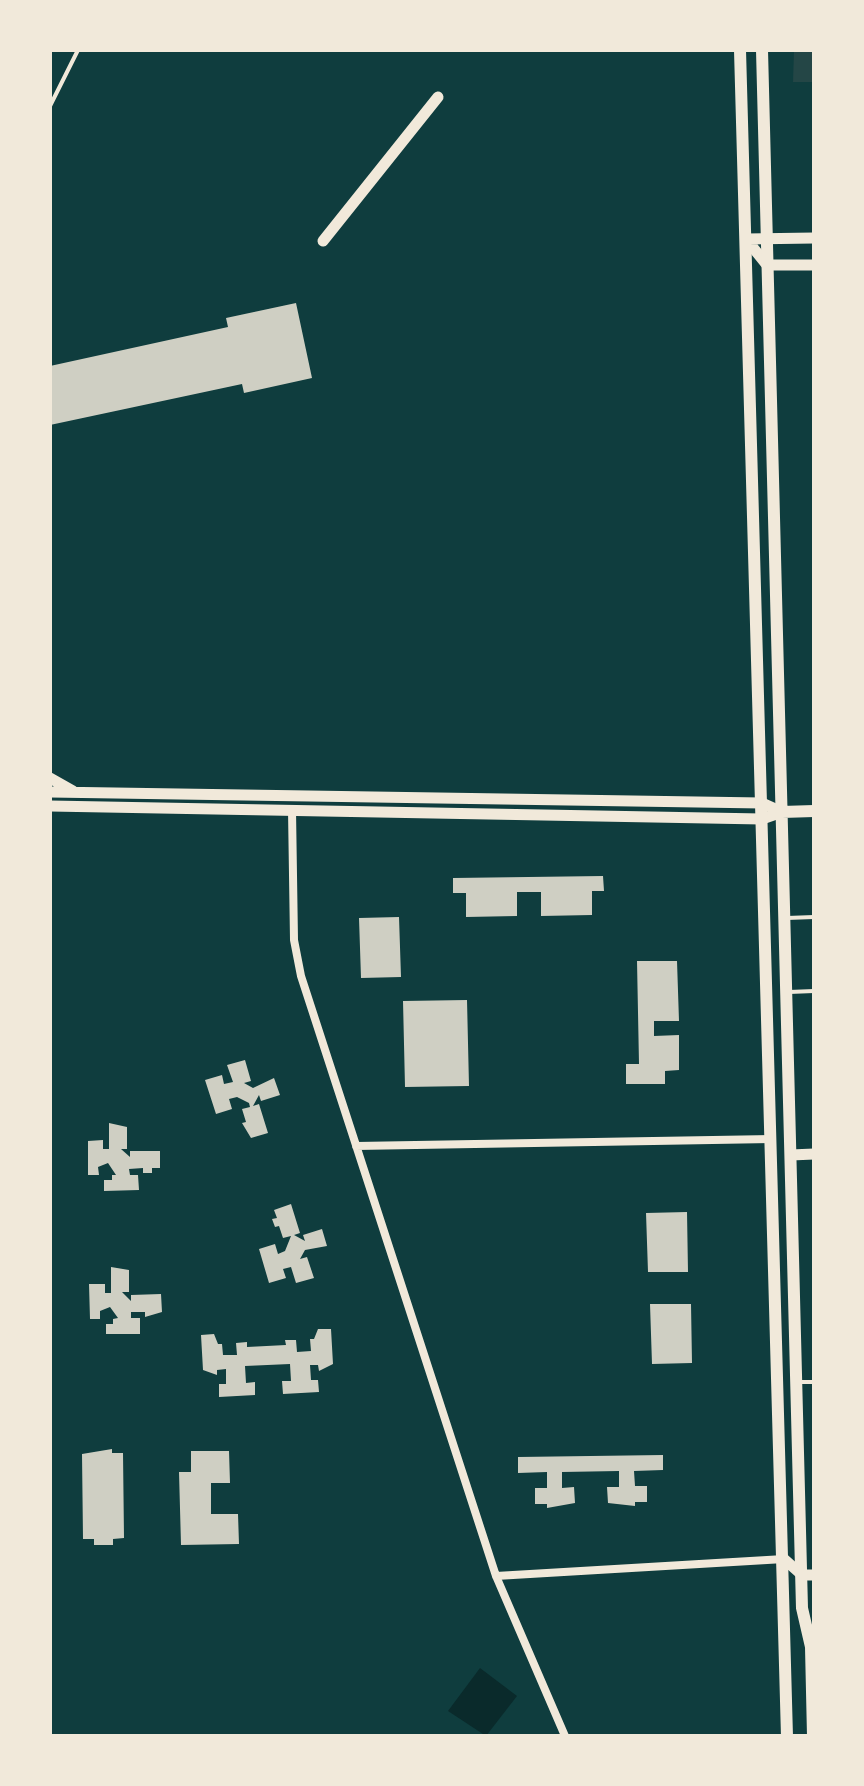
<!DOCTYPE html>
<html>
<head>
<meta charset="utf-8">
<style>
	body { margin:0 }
	#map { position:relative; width:864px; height:1786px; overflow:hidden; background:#0f3d3e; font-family:Overpass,sans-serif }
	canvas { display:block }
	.frame { position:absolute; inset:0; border:52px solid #f1e9da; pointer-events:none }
</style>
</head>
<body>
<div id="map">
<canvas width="864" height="1786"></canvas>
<div class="frame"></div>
</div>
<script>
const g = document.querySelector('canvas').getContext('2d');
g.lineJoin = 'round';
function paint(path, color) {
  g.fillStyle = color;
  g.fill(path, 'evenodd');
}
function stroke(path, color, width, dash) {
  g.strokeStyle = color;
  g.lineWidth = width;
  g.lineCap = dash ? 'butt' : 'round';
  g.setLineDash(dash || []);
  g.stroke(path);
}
paint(new Path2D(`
	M794 50H814V82H793Z`), '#244646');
paint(new Path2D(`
	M480 1668 517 1696 486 1736 448 1711Z`), '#0a2a2b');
paint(new Path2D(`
	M296 303 312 378 244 393 242 384 50 425V366L228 327 226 318Z
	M603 876 604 891H592V915L541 916V892H517V916L466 917V893H453V878Z
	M399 917 401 977 361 978 359 918Z
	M637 961H677L679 1021H654V1036L679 1035V1070L665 1071V1084H626V1064H639Z
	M467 1000 469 1086 405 1087 403 1001Z
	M245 1060 251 1081 244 1083 253 1088 274 1078 280 1095 261 1101 259 1095 253 1106 259 1104 268 1133 251 1138 242 1123 246 1122 242 1109 250 1107 249 1103 237 1097 229 1099 232 1109 216 1114 205 1080 222 1075 224 1084 233 1082 227 1065Z
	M109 1123 127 1127V1149H121L130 1157V1151H160V1168H152V1173H143V1168L129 1169 130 1175H138L139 1190 104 1191V1180H112V1175H116L108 1163 98 1167 99 1175H88V1141L103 1140V1149H109Z
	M291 1204 300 1233 294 1235 305 1241 303 1235 322 1229 327 1246 305 1250 300 1259 307 1257 314 1278 296 1283 291 1267 283 1269 286 1278 269 1283 259 1249 275 1244 278 1254 285 1251 291 1236 283 1238 279 1226 275 1227 272 1219 277 1218 274 1210Z
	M687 1212 688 1272H648L646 1213Z
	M111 1267 129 1270V1292H122L131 1301V1295L161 1294 162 1312 145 1317V1312H131V1318H140V1334H106V1324H113V1319L118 1318 110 1307 100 1311V1319H90L89 1284H105V1293H111Z
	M650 1304H691L692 1363 652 1364Z
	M318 1329H331L333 1364 319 1371 318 1365H310L311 1380H318L319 1392 283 1394 282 1381H291L290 1364 245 1366 246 1383 255 1382V1395L219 1397V1384H226V1369L217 1370V1375L203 1370 201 1335 214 1334 218 1344H222L223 1355H237L236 1343 247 1342V1347L286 1345 285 1340H296L297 1352 311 1351 310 1339H314Z
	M112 1449V1453H123L124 1538 113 1539V1545H94V1539H83L82 1454Z
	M191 1451H229L230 1483H211V1514H238L239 1544 181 1545 179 1472H191Z
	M663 1455V1470L634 1471 635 1486H647V1502H635V1506L608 1503 607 1487H619V1471L562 1472V1488L574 1487 575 1503 547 1508V1504H535V1488H547V1472L518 1473V1457Z`), '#cfcfc3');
stroke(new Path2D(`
	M50 106 78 50
	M787 918 814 917
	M789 992 814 991
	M799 1382H814`), '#f1e9da', 4);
stroke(new Path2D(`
	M292 810 294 940 301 976 496 1576 565 1736
	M356 1146 772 1139
	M496 1576 784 1559`), '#f1e9da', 8);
stroke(new Path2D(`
	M746 239 767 265H814
	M746 239 814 238
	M323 241 438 97
	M50 778 73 791
	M50 792 762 803 782 812
	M50 806 762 819 782 812
	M791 1155 814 1154
	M784 1559 802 1575H814`), '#f1e9da', 11);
stroke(new Path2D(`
	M740 50 787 1736
	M762 50 802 1608 811 1647 813 1736
	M782 812 814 811`), '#f1e9da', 12);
</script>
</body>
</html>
